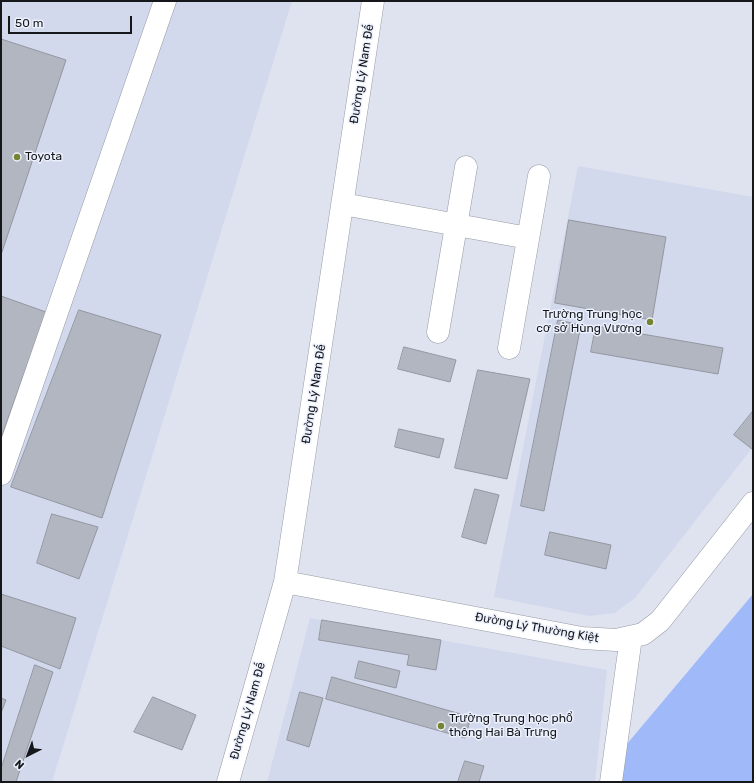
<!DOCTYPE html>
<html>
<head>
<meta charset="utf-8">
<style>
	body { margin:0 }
	#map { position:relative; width:754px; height:783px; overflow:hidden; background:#dfe3ef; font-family:Rubik,sans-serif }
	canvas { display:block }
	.frame { position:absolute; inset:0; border:2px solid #15171b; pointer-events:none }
	.north { position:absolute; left:8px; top:735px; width:40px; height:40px; -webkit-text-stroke:3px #ecf1fd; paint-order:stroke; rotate:222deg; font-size:11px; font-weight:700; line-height:16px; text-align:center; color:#15171b }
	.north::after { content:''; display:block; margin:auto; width:14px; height:18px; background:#15171b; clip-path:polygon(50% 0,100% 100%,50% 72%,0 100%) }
	.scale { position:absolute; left:8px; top:16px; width:124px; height:18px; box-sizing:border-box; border:2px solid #15171b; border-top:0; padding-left:5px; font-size:12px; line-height:14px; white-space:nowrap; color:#15171b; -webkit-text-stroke:3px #ecf1fd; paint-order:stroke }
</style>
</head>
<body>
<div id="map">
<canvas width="754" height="783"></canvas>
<div class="frame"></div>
<div class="north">N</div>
<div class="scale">50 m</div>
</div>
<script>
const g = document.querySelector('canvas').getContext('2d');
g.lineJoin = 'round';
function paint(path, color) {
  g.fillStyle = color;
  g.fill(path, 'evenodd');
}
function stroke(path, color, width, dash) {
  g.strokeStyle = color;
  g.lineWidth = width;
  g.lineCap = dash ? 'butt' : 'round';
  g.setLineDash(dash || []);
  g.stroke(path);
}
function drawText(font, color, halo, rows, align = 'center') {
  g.font = font + ' Rubik,sans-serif';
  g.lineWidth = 3;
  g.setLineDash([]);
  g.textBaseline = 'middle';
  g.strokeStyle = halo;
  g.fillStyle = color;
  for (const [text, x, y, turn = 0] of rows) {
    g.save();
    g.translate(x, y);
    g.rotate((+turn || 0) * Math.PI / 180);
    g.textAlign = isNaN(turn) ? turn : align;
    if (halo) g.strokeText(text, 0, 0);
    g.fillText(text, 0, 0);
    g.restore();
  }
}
paint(new Path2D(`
	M1 1H292L52 782H1Z
	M578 166 753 197V447L635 598 615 613 589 616 494 597Z
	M310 618 441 640 607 670 595 782H267Z`), '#d2d9ec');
paint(new Path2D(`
	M753 594V782H621L616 757Z`), '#a0b9f8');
const building = new Path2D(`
	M1 39 66 60 1 255Z
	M569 220 666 237 652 320 555 303Z
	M1 296 46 312 1 438Z
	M79 310 161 335 102 518 11 487Z
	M558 320 581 325 544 511 521 506Z
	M596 326 723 348 718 374 591 352Z
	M404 347 456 360 450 382 398 369Z
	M478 370 530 379 507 479 455 468Z
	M753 411V447L752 449 734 435Z
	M399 429 444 439 439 458 395 447Z
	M475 489 499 495 486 544 462 537Z
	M52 514 98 527 79 579 37 563Z
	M550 532 611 545 606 569 545 555Z
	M1 594 76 618 60 669 1 646Z
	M322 620 441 640 436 670 407 665 409 655 319 640Z
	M359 661 400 671 396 688 355 678Z
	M35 665 53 672 16 782H1V769Z
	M332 677 471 717 465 738 326 699Z
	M300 692 323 698 309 747 287 740Z
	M153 697 196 715 182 750 134 732Z
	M1 698 6 700 1 713Z
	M465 761 484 766 479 782H458Z`);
paint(building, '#b2b6c1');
stroke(building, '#9397a2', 1);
const minor = new Path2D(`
	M343 204 528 238
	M438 332 466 167
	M509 348 539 176
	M1 474 165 1
	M285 582 582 638 616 640 643 634 660 621 753 503
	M228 782 285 582 373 1
	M611 782 631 637`);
stroke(minor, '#959aa5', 23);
stroke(minor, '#fff', 22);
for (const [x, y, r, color] of [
	[17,157,4,"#768432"],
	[650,322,4,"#768432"],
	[441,726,4,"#768432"]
]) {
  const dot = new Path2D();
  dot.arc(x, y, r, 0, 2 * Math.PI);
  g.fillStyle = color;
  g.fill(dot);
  stroke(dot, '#ecf1fd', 1.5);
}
drawText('12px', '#15171b', '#ecf1fd', [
	["Đường Lý Nam Đế",362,74,-81],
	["Đường Lý Nam Đế",314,394,-81],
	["Đường Lý Thường Kiệt",537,628,10],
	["Đường Lý Nam Đế",248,711,-74]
]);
drawText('12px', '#15171b', '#ecf1fd', [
	["Toyota",25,157],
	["Trường Trung học",642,315,"right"],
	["cơ sở Hùng Vương",642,329,"right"],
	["Trường Trung học phổ",449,719],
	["thông Hai Bà Trưng",449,733]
], 'left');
</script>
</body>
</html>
